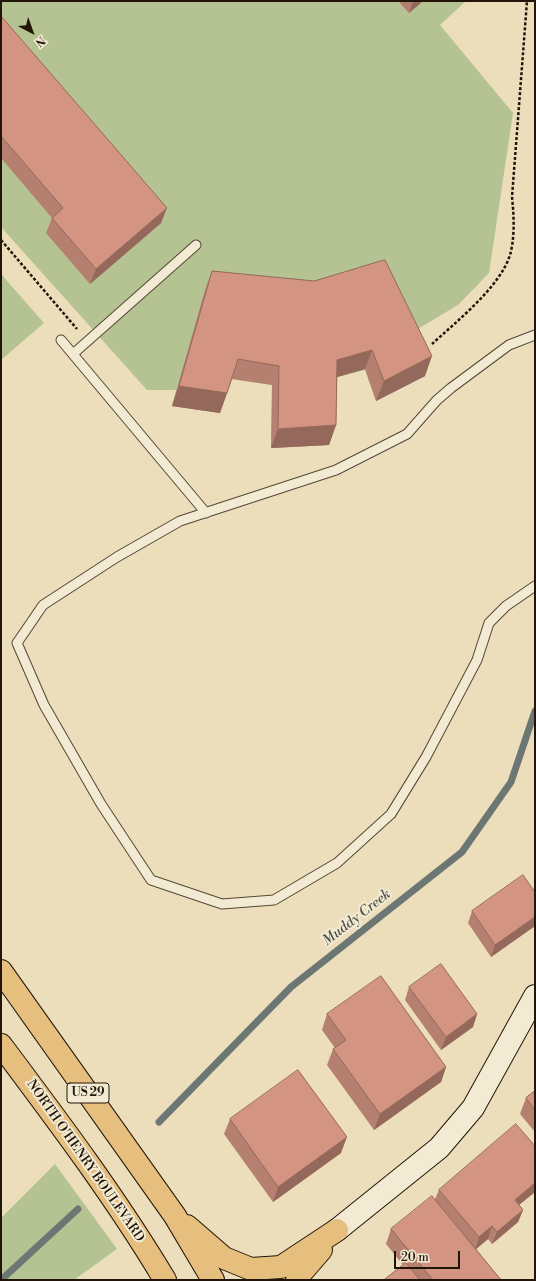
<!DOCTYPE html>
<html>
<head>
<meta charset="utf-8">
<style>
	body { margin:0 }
	#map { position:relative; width:536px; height:1281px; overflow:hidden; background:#ecdebb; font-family:"Libre Bodoni",serif }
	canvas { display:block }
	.frame { position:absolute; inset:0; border:2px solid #201508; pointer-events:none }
	.north { position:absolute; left:12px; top:12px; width:40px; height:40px; -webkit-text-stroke:3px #f3ead3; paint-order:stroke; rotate:139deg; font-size:11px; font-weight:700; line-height:16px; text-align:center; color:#201508 }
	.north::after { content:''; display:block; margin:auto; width:14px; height:18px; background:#201508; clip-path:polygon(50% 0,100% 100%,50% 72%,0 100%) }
	.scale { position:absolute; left:394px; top:1251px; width:66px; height:18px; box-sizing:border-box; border:2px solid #201508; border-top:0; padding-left:5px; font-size:12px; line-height:14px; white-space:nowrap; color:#201508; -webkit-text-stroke:3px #f3ead3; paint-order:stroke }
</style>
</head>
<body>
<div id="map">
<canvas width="536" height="1281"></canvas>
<div class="frame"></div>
<div class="north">N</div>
<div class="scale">20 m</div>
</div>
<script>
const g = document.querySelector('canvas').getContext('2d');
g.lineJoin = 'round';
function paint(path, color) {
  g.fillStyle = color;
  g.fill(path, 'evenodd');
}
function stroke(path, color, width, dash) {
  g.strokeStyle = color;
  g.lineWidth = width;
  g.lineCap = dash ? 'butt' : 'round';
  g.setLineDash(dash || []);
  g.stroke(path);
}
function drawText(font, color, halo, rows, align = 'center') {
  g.font = font + ' "Libre Bodoni",serif';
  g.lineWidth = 4;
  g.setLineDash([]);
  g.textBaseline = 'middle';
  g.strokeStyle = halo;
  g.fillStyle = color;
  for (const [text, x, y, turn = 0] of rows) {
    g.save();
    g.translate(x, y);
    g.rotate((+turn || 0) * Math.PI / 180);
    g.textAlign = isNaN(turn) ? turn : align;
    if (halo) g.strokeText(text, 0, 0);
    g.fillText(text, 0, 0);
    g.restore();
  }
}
paint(new Path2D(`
	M1 1H466L440 25 513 113 489 273 458 305 406 336 425 376 376 401 365 370 330 379 329 445 271 448 272 385 231 379 220 413 172 406 176 390H147L1 227V190L3 189 1 186Z
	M1 274 44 323 1 360Z
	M55 1164 117 1249 74 1280H1V1218Z`), '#b5c292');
stroke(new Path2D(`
	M159 1122 291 987 462 852 511 782 535 711
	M1 1280 78 1209`), '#6c7774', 7);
const service = new Path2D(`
	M535 335 509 345 451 388 437 400 407 434 336 470 180 521 117 557 43 605 17 643 44 705 101 804 151 880 222 904 274 900 337 863 391 814 426 757 477 660 489 623 506 606 535 586
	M61 340 206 513
	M73 354 196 245`);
const secondary = new Path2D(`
	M337 1230 439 1148 473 1108 535 996`);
const motorway = new Path2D(`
	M1 971 175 1216 213 1280
	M1 1045C58 1121 116 1198 165 1280
	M187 1226 224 1258 251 1269 281 1267 337 1230
	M297 1280 301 1273 321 1250`);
stroke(service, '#534735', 11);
stroke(secondary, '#201508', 24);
stroke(motorway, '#201508', 24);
stroke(new Path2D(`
	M1 240 77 329
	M432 344C456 322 500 287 510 255 515 237 514 216 512 197L527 1`), '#201508', 2.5, [3, 2]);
stroke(service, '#f3ead3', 9);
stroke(secondary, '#f3ead3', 22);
stroke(motorway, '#e6bf7e', 22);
paint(new Path2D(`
	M398 1H423L409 13Z
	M1 16 161 223 90 284 46 233 52 218 1 158Z
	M212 271 425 376 376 401 365 369 337 377 336 425 329 445 271 448 272 385 232 379 220 413 172 406 205 290Z
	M535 892V926L491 957 468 923 472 911Z
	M409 987 477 1014 473 1027 441 1050 405 1000Z
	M327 1014 446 1067 441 1082 374 1130 327 1065 333 1049 335 1048 322 1030Z
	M535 1091V1132L520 1114 526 1098Z
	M230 1119 341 1153 273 1202 224 1134Z
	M535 1146V1192L519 1205 523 1210 518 1222 492 1244 488 1239 476 1249 501 1280H384L403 1265 386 1244 391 1229 435 1199 439 1190Z`), '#b5806f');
paint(new Path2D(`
	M413 1H423L409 13Z
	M167 208 161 223 90 284 96 269Z
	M372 350 365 369 330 379 337 360Z
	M432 356 425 376 376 401 384 381Z
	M179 386 227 393 220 413 172 406Z
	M336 425 329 445 271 448 278 429Z
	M535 917V926L491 957 495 945Z
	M477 1014 473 1027 441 1050 446 1037Z
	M446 1067 441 1082 374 1130 380 1114Z
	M347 1137 341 1153 273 1202 278 1187Z
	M535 1183V1192L510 1212 515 1200Z
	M523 1210 518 1222 492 1244 497 1232Z
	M492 1226 488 1239 475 1250 479 1237Z`), '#94685a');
const building = new Path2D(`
	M1 16 167 208 96 269 52 218 63 208 1 136Z
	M385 260 432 356 384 381 372 350 337 360 336 425 278 429 279 366 238 359 227 393 179 386 212 271 314 281Z
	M523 875 535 892V917L495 945 472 911Z
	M441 964 477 1014 446 1037 409 987Z
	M381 976 446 1067 380 1114 333 1049 346 1040 327 1014Z
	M298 1070 347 1137 278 1187 230 1119Z
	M535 1091V1110L526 1098Z
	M516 1124 535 1146V1183L515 1200 523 1210 497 1232 492 1226 479 1237 439 1190Z
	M432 1196 501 1280H433L391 1229Z
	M406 1263 420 1280H384Z`);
paint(building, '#d39581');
stroke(building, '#94685a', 1);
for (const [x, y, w] of [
	[88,1093,42]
]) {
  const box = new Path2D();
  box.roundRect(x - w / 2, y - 10, w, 20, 3);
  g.fillStyle = '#f3ead3';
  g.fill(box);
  stroke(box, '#201508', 1);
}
drawText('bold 12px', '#201508', null, [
	["US 29",88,1093]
]);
drawText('13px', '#201508', '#f3ead3', [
	["NORTH O'HENRY BOULEVARD",85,1161,55]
]);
drawText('italic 14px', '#4c4e47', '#f3ead3', [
	["Muddy Creek",357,918,-38]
]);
</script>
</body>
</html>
